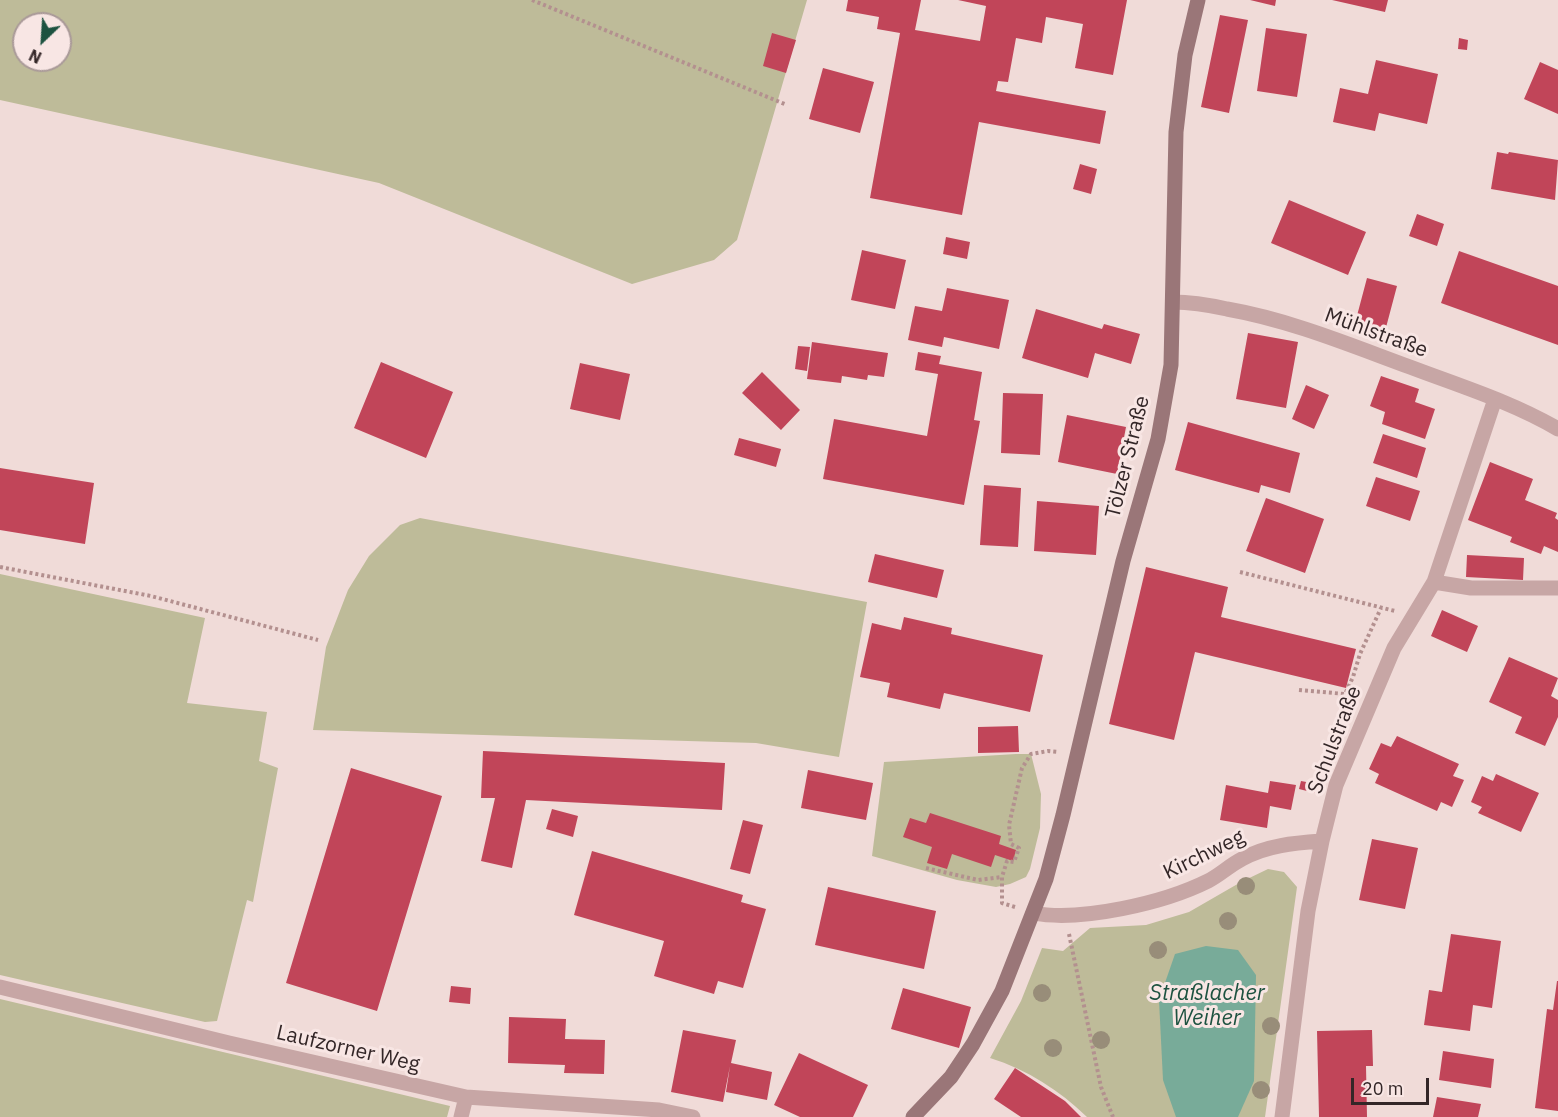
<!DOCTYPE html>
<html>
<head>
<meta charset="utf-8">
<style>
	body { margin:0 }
	#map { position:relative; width:1558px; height:1117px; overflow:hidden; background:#f0dbd8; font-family:"IBM Plex Sans",sans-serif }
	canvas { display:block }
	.north { position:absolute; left:12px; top:12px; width:60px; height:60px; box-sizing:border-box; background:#f8e6e4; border:2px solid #a99998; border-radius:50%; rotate:205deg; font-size:16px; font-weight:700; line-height:24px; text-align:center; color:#332627 }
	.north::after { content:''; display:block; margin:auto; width:21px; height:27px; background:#1d5240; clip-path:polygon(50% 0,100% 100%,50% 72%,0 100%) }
	.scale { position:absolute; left:1351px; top:1078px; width:78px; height:27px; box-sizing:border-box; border:3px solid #332627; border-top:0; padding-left:8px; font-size:18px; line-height:21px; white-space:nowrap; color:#332627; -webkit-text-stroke:4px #f8e6e4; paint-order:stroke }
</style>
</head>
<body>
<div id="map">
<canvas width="1558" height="1117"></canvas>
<div class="north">N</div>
<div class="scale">20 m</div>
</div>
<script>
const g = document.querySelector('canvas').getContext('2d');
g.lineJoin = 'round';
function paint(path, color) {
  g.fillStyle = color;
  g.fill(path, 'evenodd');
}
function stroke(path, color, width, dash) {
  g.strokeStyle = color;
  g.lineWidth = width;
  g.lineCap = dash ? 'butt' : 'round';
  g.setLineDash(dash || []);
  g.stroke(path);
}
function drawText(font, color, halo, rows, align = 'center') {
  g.font = font + ' "IBM Plex Sans",sans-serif';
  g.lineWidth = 6;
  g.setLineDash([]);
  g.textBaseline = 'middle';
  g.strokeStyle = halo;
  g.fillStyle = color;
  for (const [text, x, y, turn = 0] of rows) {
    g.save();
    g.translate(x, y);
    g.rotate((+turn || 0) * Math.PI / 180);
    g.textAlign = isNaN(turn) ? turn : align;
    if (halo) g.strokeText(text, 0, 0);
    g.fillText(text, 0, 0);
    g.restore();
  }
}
paint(new Path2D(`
	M0 0H807L737 240 714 260 632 284 379 183 0 100ZM24 24H60V60H24Z
	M420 518 867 602 839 757 756 743 313 730 326 647 348 590 369 556 400 525Z
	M0 574 205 618 187 703 267 712 259 761 278 768 253 902 247 900 217 1021 205 1022 0 975Z
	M1016 754H1031L1041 794 1040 828 1030 869 1026 877 1010 884 996 887 957 880 872 856 884 762Z
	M1268 869 1284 872 1297 887 1265 1117H1087C1059 1090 1028 1070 990 1058L1021 1001 1042 948 1063 951 1090 928 1146 925 1189 912 1241 882Z
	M0 999 450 1106 447 1117H0Z`), '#bebb99');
paint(new Path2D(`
	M1206 946 1238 950 1256 975 1254 1081 1238 1117H1176L1163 1080 1159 1000 1175 954Z`), '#78ab99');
paint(new Path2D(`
	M848 0H921L915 30 980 41 986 6 958 0H1127L1113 75 1075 68 1083 24 1046 17 1042 43 1016 38 1008 82 998 81 996 91 1106 111 1100 144 979 122 962 215 870 198 900 33 877 29 879 17 846 11Z
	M1250 0H1276L1275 6Z
	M1332 0H1388L1385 12Z
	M1220 15 1248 20 1229 113 1201 107Z
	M1266 28 1307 34 1297 97 1257 91Z
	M772 33 796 40 786 73 763 66Z
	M1459 38 1468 40 1467 50 1458 49Z
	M1376 60 1438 74 1427 124 1379 113 1375 131 1333 122 1340 88 1368 94Z
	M1540 62 1558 70V114L1524 99Z
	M823 68 874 82 860 133 809 119Z
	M1497 152 1508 154 1509 152 1558 160 1555 200 1491 189Z
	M1080 164 1097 169 1091 194 1073 189Z
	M1289 200 1366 232 1348 275 1271 243Z
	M1417 214 1444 224 1437 246 1409 236Z
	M946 237 970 242 967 259 943 254Z
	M862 250 906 260 895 309 851 300Z
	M1459 251 1558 286V345L1441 303Z
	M1367 278 1397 286 1384 335 1354 327Z
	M947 288 1009 300 999 349 944 337 942 347 908 340 915 306 942 311Z
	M1036 309 1102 329 1104 324 1140 334 1131 364 1095 353 1088 378 1022 358Z
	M1248 333 1298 342 1286 408 1236 399Z
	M812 342 888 353 884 377 868 375 867 380 842 376 841 383 807 379Z
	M798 346 810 347 807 371 795 369Z
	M918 352 941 356 939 364 982 372 974 420 980 421 964 505 823 479 834 419 927 436 938 374 915 370Z
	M381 362 453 392 426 458 354 428Z
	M580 363 630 374 620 420 570 409Z
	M762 372 800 410 781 430 742 393Z
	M1381 376 1419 389 1415 402 1435 409 1425 439 1382 424 1385 412 1370 406Z
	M1306 385 1329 395 1314 429 1292 419Z
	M1003 393 1043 394 1040 455 1001 453Z
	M1067 415 1126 427 1117 474 1058 462Z
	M1188 422 1300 453 1290 493 1261 485 1259 493 1175 470Z
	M1383 434 1426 448 1417 478 1373 463Z
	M739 438 781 449 776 467 734 455Z
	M1490 462 1533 479 1525 500 1557 513 1555 518 1558 520V552L1544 546 1541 554 1510 542 1512 537 1468 520Z
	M0 468 94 483 85 544 0 530Z
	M1376 477 1420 491 1410 521 1366 506Z
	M984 485 1021 488 1018 547 980 545Z
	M1266 498 1324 519 1305 573 1246 551Z
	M1037 501 1099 506 1096 555 1034 551Z
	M875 554 944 570 937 598 868 582Z
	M1467 555 1524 558 1523 580 1466 577Z
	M1146 567 1228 587 1221 617 1356 649 1346 688 1195 652 1174 740 1109 724Z
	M1442 610 1478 626 1467 652 1431 636Z
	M904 617 952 628 951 634 1043 655 1030 712 944 693 940 709 887 697 890 683 860 677 872 623 901 630Z
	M1509 657 1558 678 1551 696 1558 700V717L1545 746 1515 733 1522 717 1489 702Z
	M1018 726 1019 752 978 753V727Z
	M1397 736 1459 764 1453 776 1464 780 1452 807 1441 802 1437 811 1375 783 1379 774 1369 769 1381 743 1391 747Z
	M483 751 725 763 722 810 526 800 512 868 481 861 495 798H481Z
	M351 768 442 796 377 1011 286 983Z
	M808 770 873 783 866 820 801 808Z
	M1496 774 1539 793 1521 832 1478 813 1482 807 1471 802 1482 776 1493 781Z
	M1270 781 1296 785 1291 810 1270 806 1267 828 1220 820 1226 785 1268 793Z
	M1301 781 1317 784 1315 793 1299 789Z
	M552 809 578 816 573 837 546 829Z
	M930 813 1001 836 999 844 1016 850 1013 861 995 855 991 867 952 854 947 869 927 863 932 847 903 837 910 818 926 823Z
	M743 820 763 825 750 874 730 869Z
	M1372 839 1418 848 1405 909 1359 900Z
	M592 851 743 895 741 902 766 909 743 988 718 981 714 994 654 976 664 941 574 915Z
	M828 887 936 911 924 969 815 945Z
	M1451 934 1501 941 1492 1008 1473 1005 1470 1031 1424 1025 1429 990 1442 992Z
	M1557 981H1558V1111L1535 1108 1547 1009 1553 1010Z
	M451 986 471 988 470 1004 449 1002Z
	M903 988 971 1007 959 1048 891 1029Z
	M509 1017 566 1019 565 1039 605 1040 604 1074 564 1073 565 1065 508 1063Z
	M683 1030 736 1040 731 1063 772 1072 767 1100 726 1092 730 1066 723 1102 671 1092Z
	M1372 1030 1373 1066H1366L1367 1117H1319L1317 1031Z
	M1443 1051 1494 1059 1491 1088 1439 1080Z
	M799 1053 868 1085 853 1117H800L774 1105Z
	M1015 1068 1065 1101 1081 1117H1021L994 1099Z
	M1437 1097 1481 1104 1478 1117H1433Z`), '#c14559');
stroke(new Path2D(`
	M532 0 787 105
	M0 567 151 596 318 640
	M1240 572 1395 611
	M1299 690 1345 694 1353 677 1360 654 1381 608
	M926 868 978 880 1002 877
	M1015 907 1002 903V877L1007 861 1014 862 1019 848 1011 844 1009 825 1022 768 1031 754 1048 751 1058 752
	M1069 934 1101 1087 1113 1117`), '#b3908f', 4, [3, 3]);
stroke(new Path2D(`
	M1173 302C1192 302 1209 305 1227 309 1290 320 1350 345 1410 367 1460 386 1512 402 1558 429
	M1434 582 1471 588H1558
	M1033 913C1081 922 1164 903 1208 881 1220 875 1230 865 1242 859 1267 845 1295 843 1322 841
	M0 987 229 1043 466 1097 659 1110 693 1117
	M461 1117 466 1097
	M1282 1117 1308 911 1322 841 1336 785 1394 648 1434 582 1495 399`), '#c7a6a5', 15);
stroke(new Path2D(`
	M913 1117 951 1077 973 1044 1002 991 1046 879 1063 815 1123 561 1158 439 1171 365 1176 132 1185 55 1198 0`), '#9a7678', 15);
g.fillStyle = '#988d79';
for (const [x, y] of [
	[1246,886],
	[1228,921],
	[1158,950],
	[1042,993],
	[1271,1026],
	[1101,1040],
	[1053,1048],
	[1261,1090]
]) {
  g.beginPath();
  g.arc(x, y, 9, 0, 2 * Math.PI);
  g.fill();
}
drawText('21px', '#332627', '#f8e6e4', [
	["Mühlstraße",1376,333,20],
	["Tölzer Straße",1128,457,-76],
	["Schulstraße",1335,740,-69],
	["Kirchweg",1204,855,-26],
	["Laufzorner Weg",348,1049,13]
]);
drawText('italic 22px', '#1d5240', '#f8e6e4', [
	["Straßlacher",1207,994],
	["Weiher",1207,1019]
]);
</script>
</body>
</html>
